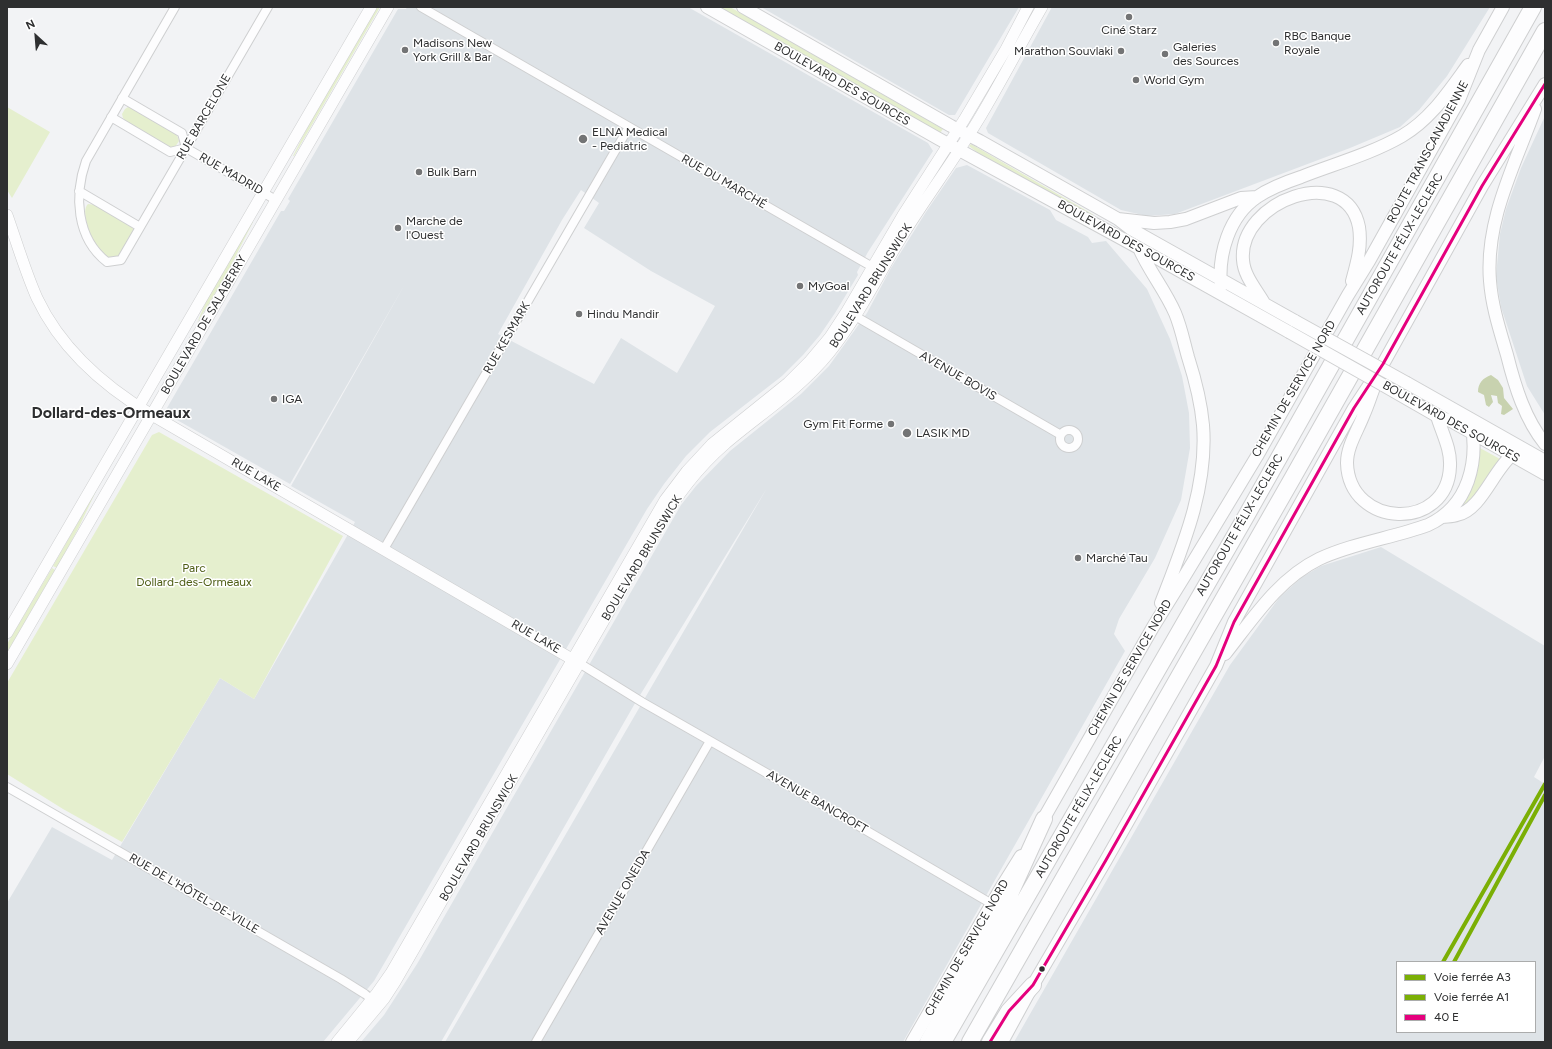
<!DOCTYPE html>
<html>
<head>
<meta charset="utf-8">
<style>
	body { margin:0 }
	#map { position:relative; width:1552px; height:1049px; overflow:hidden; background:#f2f3f5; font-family:Figtree,sans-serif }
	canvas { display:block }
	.frame { position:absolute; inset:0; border:8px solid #2e2f30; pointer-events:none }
	.legend { position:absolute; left:1396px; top:961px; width:140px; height:72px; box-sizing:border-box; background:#fff; border:1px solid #abacac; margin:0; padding:5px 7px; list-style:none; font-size:12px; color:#2e2f30 }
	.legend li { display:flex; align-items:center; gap:8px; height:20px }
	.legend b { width:20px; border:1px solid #abacac }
	.north { position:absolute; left:16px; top:16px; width:40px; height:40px; -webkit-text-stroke:3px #fff; paint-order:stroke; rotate:334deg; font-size:11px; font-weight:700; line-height:16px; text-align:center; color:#2e2f30 }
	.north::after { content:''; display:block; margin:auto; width:14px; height:18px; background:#2e2f30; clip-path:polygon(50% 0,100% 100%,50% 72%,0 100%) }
</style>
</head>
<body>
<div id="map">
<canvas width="1552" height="1049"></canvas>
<div class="frame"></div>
<ul class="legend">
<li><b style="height:5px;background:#7baf05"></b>Voie ferrée A3</li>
<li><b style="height:5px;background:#7baf05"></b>Voie ferrée A1</li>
<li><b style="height:5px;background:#e5007d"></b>40 E</li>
</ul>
<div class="north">N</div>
</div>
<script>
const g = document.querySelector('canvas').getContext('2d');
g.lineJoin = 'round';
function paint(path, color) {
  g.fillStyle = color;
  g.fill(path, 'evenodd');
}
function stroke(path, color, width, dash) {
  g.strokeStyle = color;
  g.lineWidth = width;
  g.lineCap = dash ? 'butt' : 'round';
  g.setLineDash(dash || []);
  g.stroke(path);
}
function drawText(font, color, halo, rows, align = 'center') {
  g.font = font + ' Figtree,sans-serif';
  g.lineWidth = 3;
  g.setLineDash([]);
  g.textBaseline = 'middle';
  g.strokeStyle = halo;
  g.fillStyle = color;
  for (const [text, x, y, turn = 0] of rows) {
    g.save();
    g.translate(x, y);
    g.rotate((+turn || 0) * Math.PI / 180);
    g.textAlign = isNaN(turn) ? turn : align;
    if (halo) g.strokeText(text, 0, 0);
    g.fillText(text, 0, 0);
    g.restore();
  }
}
paint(new Path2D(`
	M407 7H688L928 143 933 151 868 252 857 272 858 275 835 313 820 335 803 355 782 376 710 432 686 456 664 484 647 509 374 981 323 1042H7V903L52 827 112 860 220 678 254 699 355 522 291 486 405 284 290 484 170 416 167 408 281 211H284L290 201 288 199 398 9H406ZM581 190 599 203 584 228 651 271 715 306 677 373 621 338 594 384 498 334 562 220Z
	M761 7H1019L955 115H949Z
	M1052 7H1490L1447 76 1419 110 1400 127 1350 148 1175 214 1147 216 1121 210 988 133 986 128Z
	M1545 116V415L1527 386 1501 307 1496 276 1500 234 1506 209 1521 168Z
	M967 165 1050 210 1056 220 1088 237 1092 243 1106 241 1147 289 1170 339 1182 376 1189 413 1190 448 1181 500 1155 558 1119 619 1114 634 1125 651 903 1042H445L767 488 634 705 441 1042H361L384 1015 417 964 681 505 696 486 730 451 801 394 829 366 867 313 891 268 926 212 956 168Z
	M1381 547 1545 646V756L1534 777 1545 784V1042H1014L1230 665 1279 598 1302 577 1321 566ZM1397 962H1535V1032H1397Z`), '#dee3e7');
paint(new Path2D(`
	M376 7H380L294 156H293L318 106Z
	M720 7H730L943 129 940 133Z
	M7 107 50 132 12 198 7 190Z
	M128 107H131L177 135 179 141 175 147 172 148 126 121 123 118 122 114 125 109Z
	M971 144 1094 215 1093 216 978 153 969 146Z
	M88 204 96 205 132 226 133 229V233L120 255 116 257 107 258C103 254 99 250 96 246 91 237 80 211 88 204Z
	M252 221 253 222 226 275 197 323 207 299Z
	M159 432 343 536 254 699 220 678 122 842 63 809 7 774V683L152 435Z
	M1480 448 1500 459 1483 485 1471 501 1459 510C1474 490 1476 473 1480 448Z
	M98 487 79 527 57 568 53 566Z
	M52 568 55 570 7 653V644Z`), '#e5efce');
paint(new Path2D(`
	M1491 375 1498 380 1503 388 1504 398 1513 409 1504 415 1501 414 1502 406 1498 403 1497 396 1491 395 1493 402 1489 407 1486 405 1484 395 1478 392C1478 383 1483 378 1491 375Z`), '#c8d2af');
const minor = new Path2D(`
	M175 7 86 161C74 195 76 238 107 262L121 260 268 7
	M421 7 876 269
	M122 98 182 133 186 148
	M111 117 170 152 186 148 276 200
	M79 191 140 227
	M855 316 1061 435
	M1060 439a9 9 0 1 1 18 0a9 9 0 1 1-18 0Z
	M384 549 629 127
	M579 663 642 702 826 807 992 904
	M7 787 341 979 365 994 375 1002
	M536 1042 710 741`);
const tertiary = new Path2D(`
	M7 215C17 243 25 271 37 298 61 349 105 387 152 415L577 662
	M7 633 371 7
	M7 664 388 7
	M337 1042 377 993 391 973 665 500 687 471 712 444 788 383 809 362 830 337 847 311 903 215 964 120 1006 49 1028 7
	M348 1042 384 999 395 982 655 532C674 499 696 469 725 444 760 414 799 390 829 353 859 316 879 273 904 233 928 195 954 160 977 122 1000 84 1020 45 1042 7`);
const secondary = new Path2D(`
	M707 7 939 139 1139 248 1289 332
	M743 7 951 126 980 141 1118 219 1131 229 1295 321
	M1535 109C1515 165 1485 220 1490 281 1492 307 1500 331 1507 355 1515 387 1525 419 1545 444
	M1118 219 1154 223 1170 222 1186 219 1241 198 1257 197
	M1139 248C1149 271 1165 290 1175 313 1181 327 1184 343 1188 357 1195 379 1201 402 1203 425 1208 487 1183 546 1161 603
	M1221 286C1218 254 1229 216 1257 197 1270 188 1286 182 1301 177 1334 164 1371 154 1402 136 1431 119 1449 91 1468 65
	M1264 303C1256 289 1244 276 1243 260 1238 201 1346 161 1359 227 1362 246 1357 263 1352 281
	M1407 383 1545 461
	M1375 385C1371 395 1368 405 1364 414 1358 430 1347 446 1347 463 1349 529 1448 532 1450 466 1451 449 1442 433 1437 416
	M1383 385 1437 416 1451 421 1545 474
	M1442 517C1447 516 1452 517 1457 515 1481 510 1493 471 1512 455
	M1225 654C1252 620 1278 579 1319 559 1353 543 1392 538 1428 525 1469 506 1479 462 1471 420
	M1040 825 1153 627 1187 572 1257 456 1348 295 1369 261 1459 100 1479 50 1503 7
	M912 1042 1001 888 1021 856
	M1002 1042 1033 985 1106 860 1216 666 1234 622 1299 506 1354 408 1383 364 1482 186 1545 84`);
const motorway = new Path2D(`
	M928 1042 1010 894 1044 819
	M943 1042 1245 518 1533 7
	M970 1042 1292 479 1545 31
	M990 1042 1009 1011 1033 985`);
stroke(minor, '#cecfd0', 10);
stroke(tertiary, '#cecfd0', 12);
stroke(secondary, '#cecfd0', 14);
stroke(motorway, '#cecfd0', 18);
stroke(minor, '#fdfdfe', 8);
stroke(tertiary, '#fdfdfe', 11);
stroke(secondary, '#fdfdfe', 12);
stroke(motorway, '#fdfdfe', 16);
const secondaryBridge = new Path2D(`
	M1295 321 1407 383
	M1289 332 1383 385`);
stroke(secondaryBridge, '#cecfd0', 14, []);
stroke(secondaryBridge, '#fdfdfe', 12);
stroke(new Path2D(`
	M990 1042 1009 1011 1033 985 1106 860 1216 666 1234 622 1354 408 1383 364 1482 186 1545 84`), '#e5007d', 3);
stroke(new Path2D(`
	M1443 962 1545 784`), '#7baf05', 4);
stroke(new Path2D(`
	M1454 962 1545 795`), '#7baf05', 4);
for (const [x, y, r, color] of [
	[1129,17,4,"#737475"],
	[1276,43,4,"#737475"],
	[405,50,4,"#737475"],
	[1121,51,4,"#737475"],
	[1165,54,4,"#737475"],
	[1136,80,4,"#737475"],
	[583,139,5,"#737475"],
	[419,172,4,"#737475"],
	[398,228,4,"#737475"],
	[800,286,4,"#737475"],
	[579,314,4,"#737475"],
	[274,399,4,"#737475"],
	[891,424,4,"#737475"],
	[907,433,5,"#737475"],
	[1078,558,4,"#737475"],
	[1042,969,3.5,"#2e2f30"]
]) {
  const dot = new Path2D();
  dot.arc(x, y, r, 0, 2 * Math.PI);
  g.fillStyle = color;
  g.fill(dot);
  stroke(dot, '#fff', 1.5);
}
drawText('12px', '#2e2f30', '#fff', [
	["Ciné Starz",1129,30,"center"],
	["RBC Banque",1284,36],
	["Royale",1284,50],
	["Madisons New",413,43],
	["York Grill & Bar",413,57],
	["Galeries",1173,47],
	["des Sources",1173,61],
	["Marathon Souvlaki",1113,51,"right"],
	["World Gym",1144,80],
	["ELNA Medical",592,132],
	["- Pediatric",592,146],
	["Bulk Barn",427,172],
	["Marche de",406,221],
	["l'Ouest",406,235],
	["MyGoal",808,286],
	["Hindu Mandir",587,314],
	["IGA",282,399],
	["Gym Fit Forme",883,424,"right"],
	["LASIK MD",916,433],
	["Marché Tau",1086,558]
], 'left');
drawText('12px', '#2e2f30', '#fff', [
	["BOULEVARD DES SOURCES",842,84,30],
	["RUE BARCELONE",204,117,-60],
	["ROUTE TRANSCANADIENNE",1428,152,-62],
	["RUE MADRID",231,174,30],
	["RUE DU MARCHÉ",724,182,30],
	["BOULEVARD DES SOURCES",1126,241,29],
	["AUTOROUTE FÉLIX-LECLERC",1400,244,-60],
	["BOULEVARD BRUNSWICK",871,286,-58],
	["BOULEVARD DE SALABERRY",204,325,-60],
	["RUE KESMARK",507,338,-60],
	["AVENUE BOVIS",958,376,30],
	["CHEMIN DE SERVICE NORD",1294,389,-60],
	["BOULEVARD DES SOURCES",1451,422,29],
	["RUE LAKE",256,475,30],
	["AUTOROUTE FÉLIX-LECLERC",1240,525,-60],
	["BOULEVARD BRUNSWICK",642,558,-59],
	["RUE LAKE",536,637,30],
	["CHEMIN DE SERVICE NORD",1130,668,-60],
	["AVENUE BANCROFT",817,802,30],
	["AUTOROUTE FÉLIX-LECLERC",1079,807,-60],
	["BOULEVARD BRUNSWICK",479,838,-60],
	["AVENUE ONEIDA",623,892,-60],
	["RUE DE L'HÔTEL-DE-VILLE",194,894,30],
	["CHEMIN DE SERVICE NORD",967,948,-60]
]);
drawText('12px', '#4e5d15', '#fff', [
	["Parc",194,568],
	["Dollard-des-Ormeaux",194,582]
]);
drawText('bold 16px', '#2e2f30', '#fff', [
	["Dollard-des-Ormeaux",111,413]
]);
</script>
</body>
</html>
